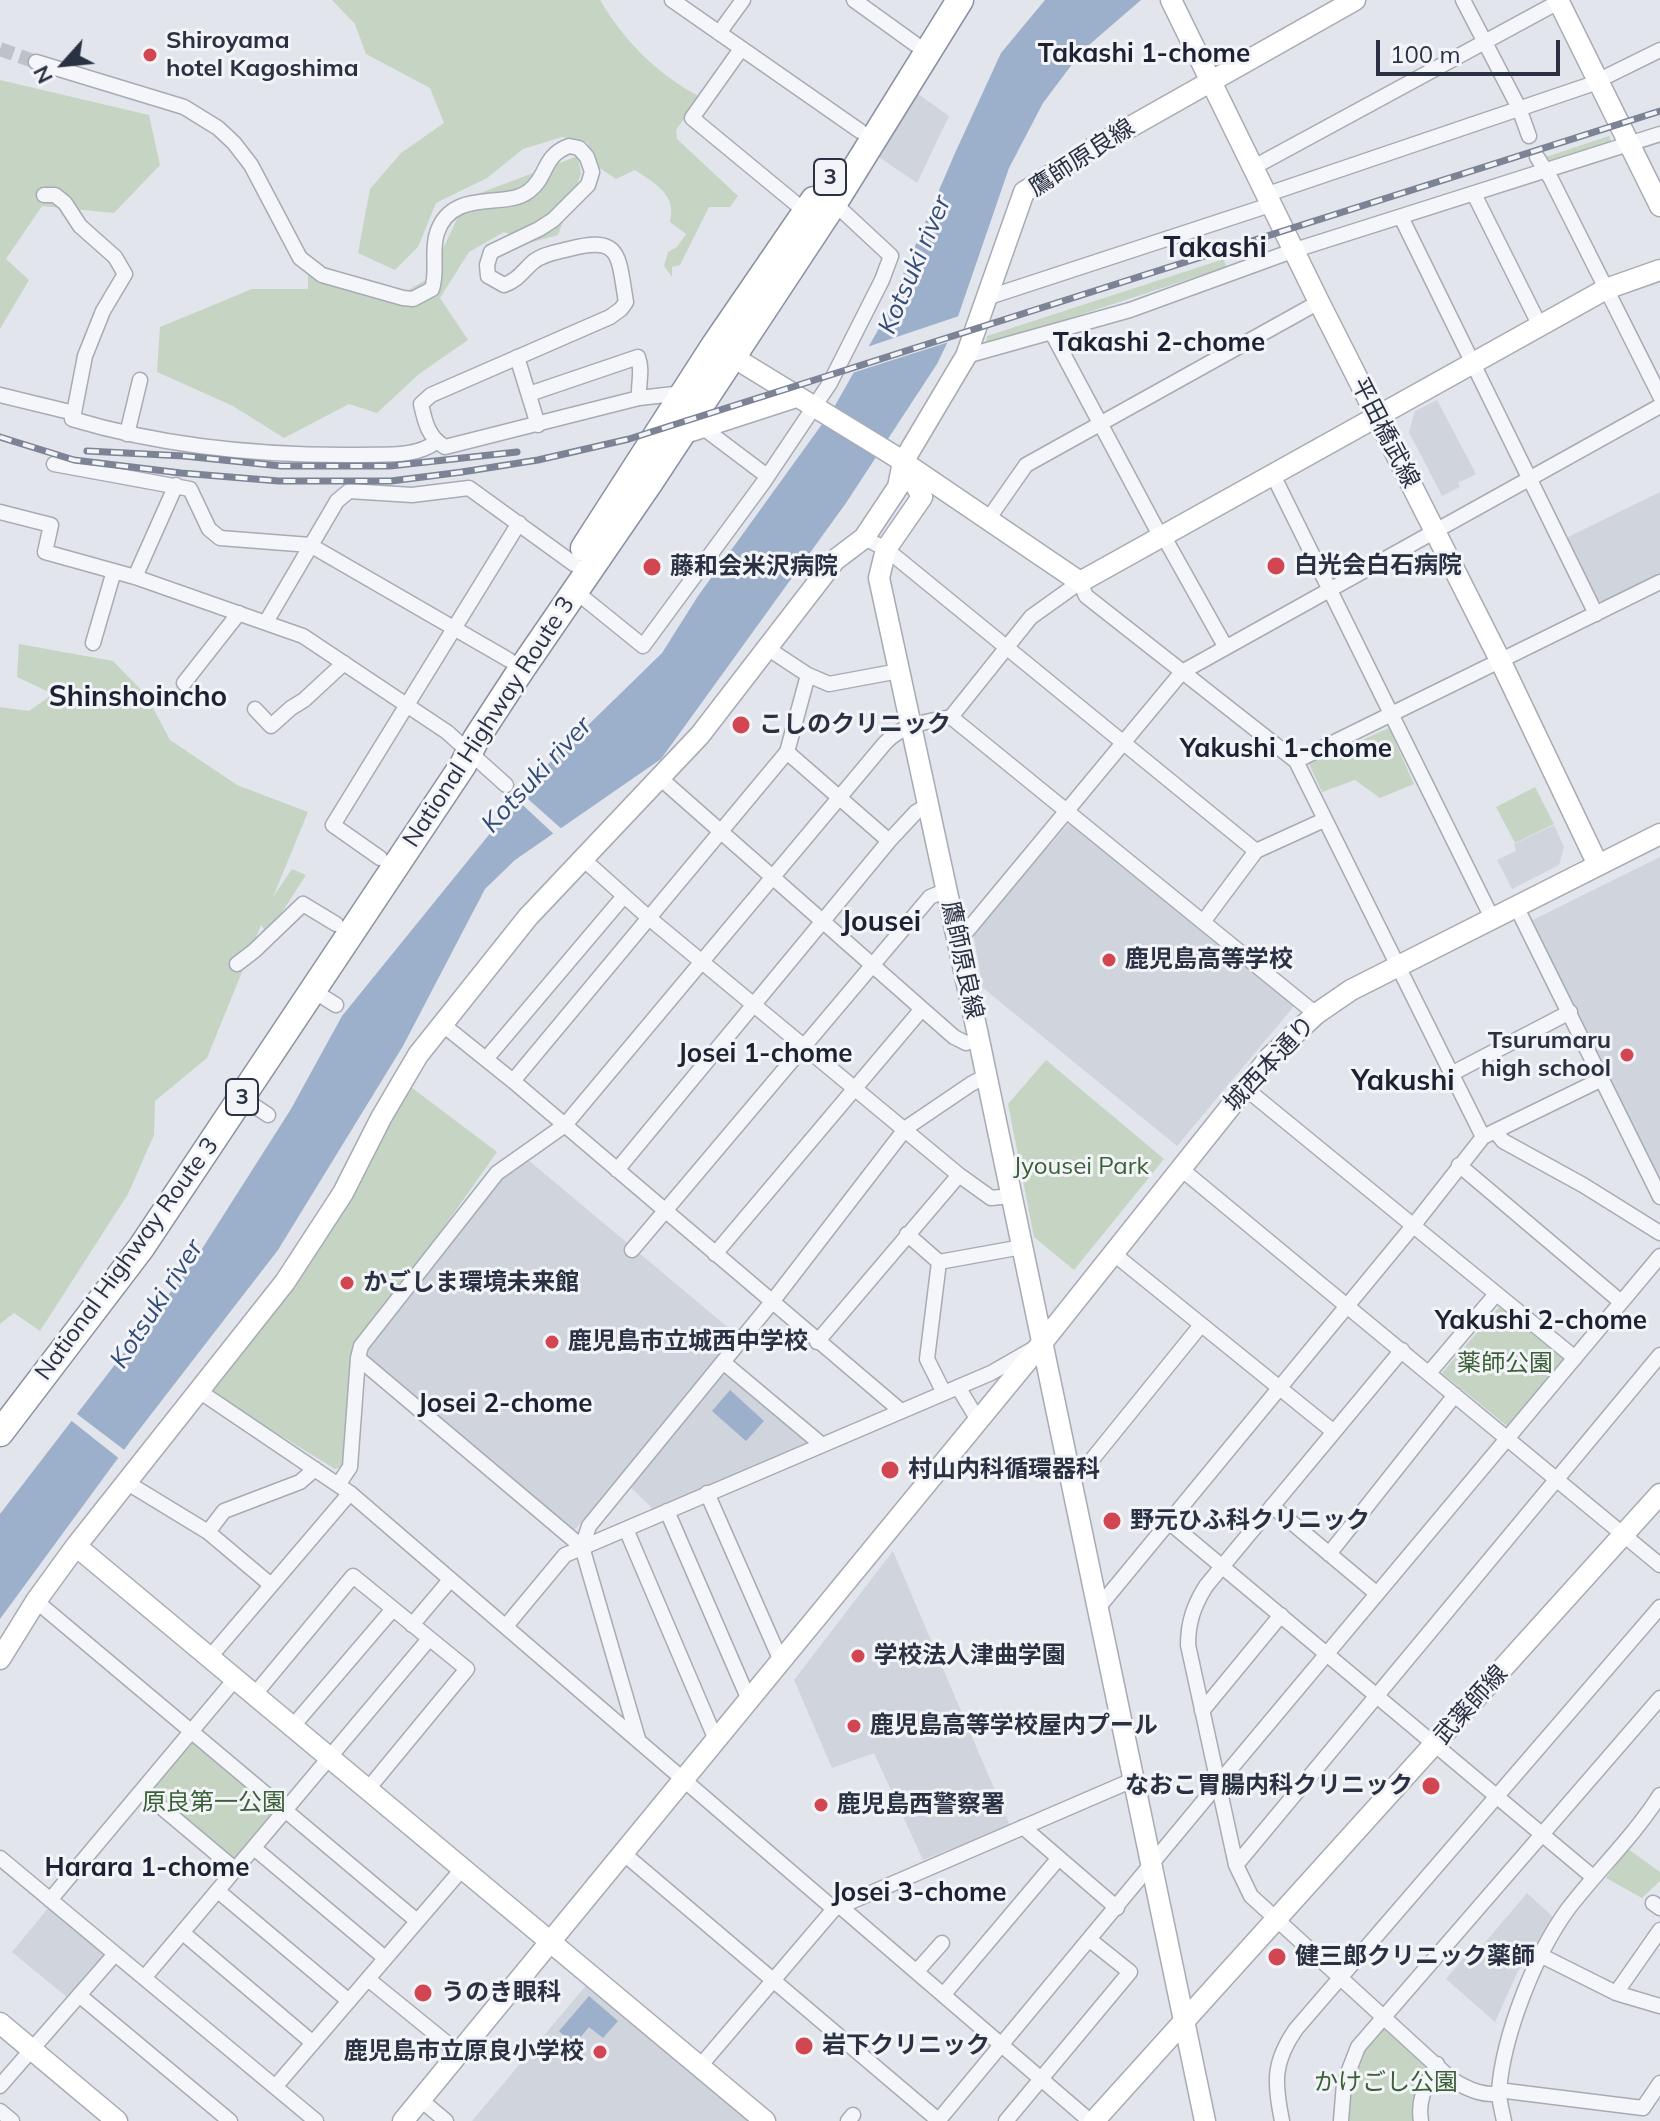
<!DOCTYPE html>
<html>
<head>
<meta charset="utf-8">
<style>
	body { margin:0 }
	#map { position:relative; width:1660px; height:2121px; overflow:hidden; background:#e2e5eb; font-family:Mulish,sans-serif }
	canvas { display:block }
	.north { position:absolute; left:24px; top:24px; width:80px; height:80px; -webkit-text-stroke:6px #f2f4f8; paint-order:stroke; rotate:243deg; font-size:22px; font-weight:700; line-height:32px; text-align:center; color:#2a3143 }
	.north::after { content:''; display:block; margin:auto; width:28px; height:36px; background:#2a3143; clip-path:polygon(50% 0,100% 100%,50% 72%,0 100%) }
	.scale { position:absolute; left:1376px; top:40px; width:184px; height:36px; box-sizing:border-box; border:4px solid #2a3143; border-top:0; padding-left:10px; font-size:24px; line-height:28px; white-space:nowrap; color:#2a3143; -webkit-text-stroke:6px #f2f4f8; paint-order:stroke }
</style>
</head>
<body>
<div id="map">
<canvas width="1660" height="2121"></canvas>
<div class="north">N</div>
<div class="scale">100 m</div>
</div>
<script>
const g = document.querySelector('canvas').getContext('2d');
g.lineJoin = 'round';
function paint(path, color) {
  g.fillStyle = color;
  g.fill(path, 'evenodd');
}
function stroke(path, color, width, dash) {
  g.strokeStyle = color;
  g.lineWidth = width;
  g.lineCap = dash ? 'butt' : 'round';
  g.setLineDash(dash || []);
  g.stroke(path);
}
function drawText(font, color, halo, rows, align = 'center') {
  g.font = font + ' Mulish,"Noto Sans JP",sans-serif';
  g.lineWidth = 6;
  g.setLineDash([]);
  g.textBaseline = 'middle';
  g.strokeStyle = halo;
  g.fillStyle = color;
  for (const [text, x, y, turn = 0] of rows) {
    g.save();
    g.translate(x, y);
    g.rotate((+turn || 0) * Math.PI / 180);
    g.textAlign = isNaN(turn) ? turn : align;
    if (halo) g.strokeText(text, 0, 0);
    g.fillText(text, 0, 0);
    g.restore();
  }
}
paint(new Path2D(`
	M918 94 949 116 917 183 879 157Z
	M1437 400 1476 474 1458 483 1460 487 1442 496 1409 432 1415 411Z
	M1660 492V573L1602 602 1597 599 1566 538Z
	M1070 822 1295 1005 1177 1146 983 988 973 933Z
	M1554 825 1564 847 1559 865 1512 889 1497 860 1516 851 1514 844Z
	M1660 857V1187L1529 922Z
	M527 1159 737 1335 715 1361 808 1438 807 1443 654 1510 620 1477 573 1532 370 1361 367 1350 501 1177Z
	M893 1551 1010 1826 923 1860 874 1753 832 1768 794 1680Z
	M1527 1893 1553 1917 1531 1960 1524 1962 1518 1971 1495 2022 1446 1979 1472 1948 1477 1952Z
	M50 1906 103 1950 104 1955 68 1998 12 1952Z
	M588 1983 751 2121H472Z`), '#d0d4dd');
paint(new Path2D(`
	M332 0H600C625 42 657 74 700 97L676 130 677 139 738 196 730 207H709L680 265 672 267V277L664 266 668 252 677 247 686 234 670 222C677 194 655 184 635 170L616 179 598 167 587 142 562 137 523 149 487 178 436 203 418 247 395 270 358 253 370 189 401 153 444 123 430 88 366 54 355 24Z
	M0 80 149 115 160 165 114 213 42 206 6 259 29 280 0 329Z
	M1609 136 1612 142 1552 162 1546 157Z
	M578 156 581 174 558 235 532 242 504 232 469 252 440 298 468 340 419 374 377 413 349 404 284 438 233 406 157 372 160 327 252 289H308V264L398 296 429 278 467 198Z
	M1224 259 1226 267 985 346 987 336Z
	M19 644 113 661 146 695 170 740 237 785 308 812 273 897 292 869 306 875 277 920 265 930 261 925 207 1058 155 1101 154 1135 128 1194 40 1331 14 1313 0 1324V707L29 711 53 694 17 677Z
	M1389 728 1414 784 1380 798 1355 780 1322 792 1309 764Z
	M1535 787 1554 824 1515 843 1496 807Z
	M1046 1060 1164 1159 1074 1270 1034 1237 1008 1104Z
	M411 1087 497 1152 352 1357 345 1466 335 1469 213 1394V1390C262 1329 310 1268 350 1201 372 1164 388 1124 411 1087Z
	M1501 1305 1564 1358 1507 1426 1442 1373Z
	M189 1742H196L273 1808 275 1814 237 1860 230 1861 150 1788Z
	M1628 1849 1660 1872V1881L1642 1898 1606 1878Z
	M1385 2029 1428 2066 1417 2121H1347C1349 2094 1356 2039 1385 2029Z`), '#c6d5c3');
paint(new Path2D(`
	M1045 0H1141L1082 51 1043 103 1009 168 953 331 937 364 846 503 661 759 515 860 485 889 403 1046 278 1250 132 1439 0 1619V1514L193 1263 291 1109 342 1016 539 773 662 653 698 596 833 409 882 323 955 153 1001 53Z
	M730 1390 764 1421 746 1441 712 1411Z
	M589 1996 618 2021 603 2038 589 2027 574 2045 559 2031Z`), '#9db0cb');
paint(new Path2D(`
	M962 315 952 341 849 374 864 348Z
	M519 791 564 831 556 836 514 797Z
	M73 1411 127 1452 121 1460 68 1418Z`), '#e2e5eb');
stroke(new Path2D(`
	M0 49 36 62`), '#bdc1c9', 14, [14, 7]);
const street = new Path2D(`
	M672 0 860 131
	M854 0 915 44
	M1463 0 1519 108 1529 136
	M719 33 743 0
	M741 49 692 118 806 212
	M36 62 184 107 218 128 234 143 251 165 300 258 322 275 403 298 413 299 432 289C438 271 431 251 437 233 452 187 505 210 529 191 548 177 542 156 569 146L579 148 587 157 592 172 588 185 553 220 539 229 491 252 487 265 488 276 504 285C518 280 523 271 533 262 543 254 557 252 569 249 622 235 618 256 626 302L621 309 610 317 431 395 421 404C425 422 428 437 445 447L639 398 683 393
	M1537 157 1551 179 1660 396
	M1254 167 1562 0
	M1268 194 1589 85 1660 50
	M1474 194 1540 326
	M44 195H55L65 203 80 226 115 257 125 274 103 311 85 356 74 413
	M1401 217 1596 614
	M986 298 1273 204
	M1052 333 1156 528 1164 537 1225 646
	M966 356 1130 310 1295 250 1660 134
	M517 357 538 425
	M529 394 638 357C643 371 638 383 639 398
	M0 395 74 413 72 419C165 447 262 456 359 455 384 454 415 458 436 442
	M702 427 767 476
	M127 434 140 380
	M54 464 190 489 209 529 220 538 310 545 509 660
	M1273 475 1492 918
	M0 512 51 525 45 552 135 577 303 636 447 732 506 785
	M989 518 1026 465 1319 302
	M864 538 886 549 1256 851 1324 820
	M135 577 176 485
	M575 591 643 646 763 483 830 383 882 280 891 256 834 203
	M266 622 337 501 349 491 412 495 469 488 574 564
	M93 643 114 571
	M767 648 808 675 829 684 899 671
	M184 683 239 613
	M255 709 271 726 291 708 304 700 344 663
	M951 717 1031 617 1080 582 1086 596 1296 761 1483 1137
	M787 752 889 841
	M1296 761 1660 582
	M660 778 954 1037 966 1043 979 1040
	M380 858 333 825 519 523
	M583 859 649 918 959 1175 991 1198 1011 1196
	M1516 906 1660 1197
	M1203 922 1256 851
	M957 943 1182 672 1660 406
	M237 964 254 951 303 904 336 924
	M312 990 336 1005
	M442 1024 513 1081 901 1411
	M486 1059 624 896
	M1451 1074 1570 1012
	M513 1081 787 752 808 675
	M1245 1088 1575 1358
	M241 1097 268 1115
	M1495 1131 1503 1141 1583 1185 1660 1233
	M1459 1165 1621 1302
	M1180 1168 1660 1565
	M617 1170 889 841 916 812 928 805
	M907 1234 939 1262 1022 1247
	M632 1250 930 897 947 890
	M715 1254 921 1010
	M1114 1254 1334 1432
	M939 1262 927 1359 944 1393
	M817 1342 959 1175
	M1402 1350 1206 1586C1194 1605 1188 1622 1188 1645L1236 1865 1251 1896 1262 1906 1451 2079C1467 2089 1487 2099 1506 2091L1643 2108 1660 2083
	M358 1358 582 1547 638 1739
	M723 1362 821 1444
	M1429 1373 1496 1294
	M958 1387 978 1420
	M199 1391 350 1493 834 1909
	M1069 1470 1090 1462 1201 1325
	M126 1482 208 1532 224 1511 300 1482 315 1469
	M338 1485 350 1467 358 1358 361 1346 497 1173 565 1125 885 743C903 724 925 722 951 717L1316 1014
	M707 1493 781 1661
	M1272 1506 1376 1593
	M667 1511 749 1700
	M1170 1523 1593 1877
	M626 1529 716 1740
	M208 1532 271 1585
	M582 1547 589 1526 772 1302 906 1128 971 1084 986 1076
	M1329 1554 1455 1395
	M36 1601 417 1921
	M1098 1608 1413 1226 1483 1137 1602 1079
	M412 1625 450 1580
	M506 1626 565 1555 991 1373 1031 1350
	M210 1657 350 1493
	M255 1694 353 1576 467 1669 368 1789
	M1202 1711 1281 1615
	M293 1726 393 1609
	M142 1791 236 1870
	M1023 1827 1117 1908
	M254 1848 385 1958
	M623 1853 938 2120
	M0 1858 316 2121
	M1236 1865 1660 1355
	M218 1891 349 2001
	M50 1900 236 1678
	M1653 1903 1660 1908
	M842 1908 1090 2121
	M183 1933 313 2043
	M1542 1956 1616 1993 1660 2006
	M917 1971 942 1943
	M144 1978 429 1639
	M368 1979 459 2053
	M1616 1993 1660 1930
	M944 1994 1058 1859
	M79 1995 230 2121
	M701 2065 834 1909 1135 1779
	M0 2086 115 1954
	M275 2087 463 1868
	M421 2100 446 2121
	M0 2111 12 2121
	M848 2121 853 2115
	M938 2121C1178 1832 1417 1543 1660 1256
	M1006 2121 1130 1972 1090 1940
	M1282 2121C1274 2082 1273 2062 1296 2029L1660 1607
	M1341 2121 1344 2083 1358 2047 1660 1698
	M1421 2121C1417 2099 1427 2083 1437 2064
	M1504 2121C1502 2111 1499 2101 1499 2091 1503 2036 1535 1954 1568 1909 1597 1871 1634 1836 1660 1795`);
const secondary = new Path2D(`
	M1171 0 1319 302 1500 660 1598 865
	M1558 0 1660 206
	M720 349 893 455 1080 582 1606 289 1660 270
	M682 434 796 397
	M903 462 922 497 886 549 879 578 979 1040 1205 2121
	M76 1546 765 2121
	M0 1659 36 1601 76 1546 285 1282 343 1193 381 1118 418 1055 528 917 700 735 835 560 864 538 898 487 903 462 966 356 1024 192 1093 148 1355 0
	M0 2023 117 2121
	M403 2121 1042 1343 1270 1057 1316 1014 1351 990 1660 834
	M1094 2121 1660 1494`);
const highway = new Path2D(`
	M584 548 714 346 814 200
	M0 1433 141 1248 463 765 476 739 521 670 650 482 834 203 960 0`);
stroke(street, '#a7abb5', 17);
stroke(secondary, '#a7abb5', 23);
stroke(highway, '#8991a2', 29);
stroke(street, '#f5f6f9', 14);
stroke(secondary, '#fff', 20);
stroke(highway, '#fff', 26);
const rail = new Path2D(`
	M0 437 74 460 181 473 279 481H391L462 472 538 460 629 439 1660 111
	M87 451 184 456 281 466H390L517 452`);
stroke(rail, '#7b8395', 7);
stroke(rail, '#f2f4f8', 4, [12]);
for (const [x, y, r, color] of [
	[150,55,8,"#d14650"],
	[1276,566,10,"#d14650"],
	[652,567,10,"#d14650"],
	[741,725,10,"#d14650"],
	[1109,960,8,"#d14650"],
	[1627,1055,8,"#d14650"],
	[347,1283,8,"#d14650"],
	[552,1342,8,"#d14650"],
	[890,1470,10,"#d14650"],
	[1112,1521,10,"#d14650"],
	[858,1656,8,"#d14650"],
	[854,1726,8,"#d14650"],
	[1431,1786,10,"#d14650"],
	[821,1805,8,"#d14650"],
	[1277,1957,10,"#d14650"],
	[423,1993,10,"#d14650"],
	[804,2046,10,"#d14650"],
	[600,2052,8,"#d14650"]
]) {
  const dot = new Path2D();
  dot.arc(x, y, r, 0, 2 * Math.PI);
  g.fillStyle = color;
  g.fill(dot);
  stroke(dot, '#f2f4f8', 3);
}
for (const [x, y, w] of [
	[830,177,32],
	[242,1097,32]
]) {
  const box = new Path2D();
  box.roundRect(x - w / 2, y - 18, w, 36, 6);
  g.fillStyle = '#f2f4f8';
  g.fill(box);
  stroke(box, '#2a3143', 2);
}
drawText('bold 22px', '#2a3143', null, [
	["3",830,177],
	["3",242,1097]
]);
drawText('bold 24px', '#2a3143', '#f2f4f8', [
	["Shiroyama",166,41],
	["hotel Kagoshima",166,69],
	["白光会白石病院",1294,566],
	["藤和会米沢病院",670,567],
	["こしのクリニック",759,725],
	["鹿児島高等学校",1125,960],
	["Tsurumaru",1611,1041,"right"],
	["high school",1611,1069,"right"],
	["かごしま環境未来館",363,1283],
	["鹿児島市立城西中学校",568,1342],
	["村山内科循環器科",908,1470],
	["野元ひふ科クリニック",1130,1521],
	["学校法人津曲学園",874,1656],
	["鹿児島高等学校屋内プール",870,1726],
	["なおこ胃腸内科クリニック",1413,1786,"right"],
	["鹿児島西警察署",837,1805],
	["健三郎クリニック薬師",1295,1957],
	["うのき眼科",441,1993],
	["岩下クリニック",822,2046],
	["鹿児島市立原良小学校",584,2052,"right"]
], 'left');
drawText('24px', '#2a3143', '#f2f4f8', [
	["鷹師原良線",1082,158,-33],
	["平田橋武線",1385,433,63],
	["National Highway Route 3",489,722,-57],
	["鷹師原良線",962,960,78],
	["城西本通り",1270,1064,-47],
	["National Highway Route 3",127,1259,-54],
	["武薬師線",1471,1705,-48]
]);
drawText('24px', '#3b5f37', '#f2f4f8', [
	["Jyousei Park",1081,1167],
	["薬師公園",1505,1364],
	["原良第一公園",214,1803],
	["かけごし公園",1386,2083]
]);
drawText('bold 26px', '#1c2234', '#f2f4f8', [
	["Takashi 1-chome",1144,54],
	["Takashi 2-chome",1159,343],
	["Yakushi 1-chome",1286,749],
	["Josei 1-chome",765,1054],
	["Yakushi 2-chome",1541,1321],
	["Josei 2-chome",505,1404],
	["Harara 1-chome",147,1868],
	["Josei 3-chome",919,1893]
]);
drawText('italic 26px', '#334c78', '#f2f4f8', [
	["Kotsuki river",915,265,-67],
	["Kotsuki river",537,775,-47],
	["Kotsuki river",157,1304,-57]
]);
drawText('bold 28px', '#1c2234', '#f2f4f8', [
	["Takashi",1215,249],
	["Shinshoincho",138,698],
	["Jousei",881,923],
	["Yakushi",1403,1082]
]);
</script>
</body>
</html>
